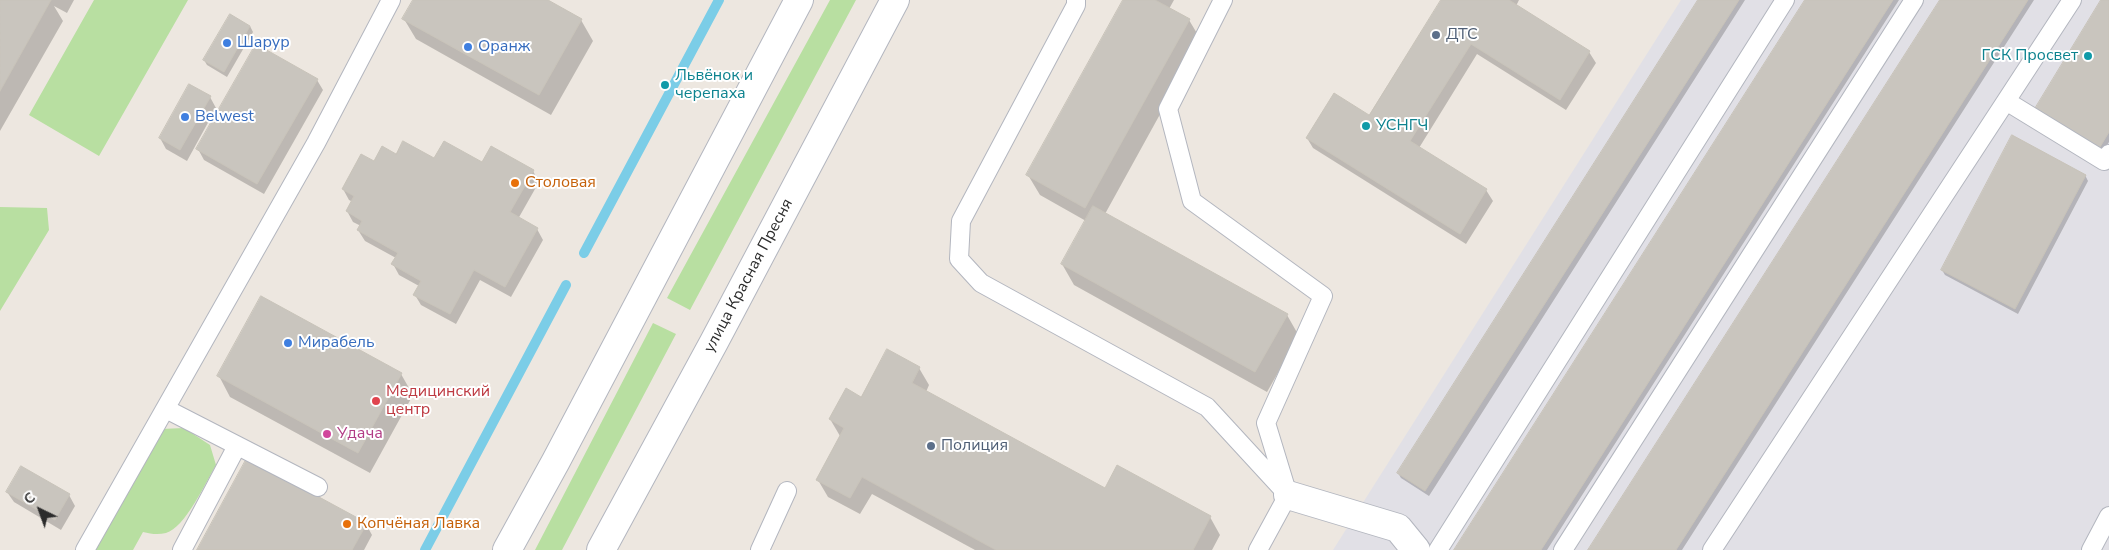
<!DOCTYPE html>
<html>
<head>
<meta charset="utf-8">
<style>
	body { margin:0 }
	#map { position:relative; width:2109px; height:550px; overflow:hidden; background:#ede7e0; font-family:"Nunito Sans",sans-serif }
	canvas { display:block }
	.north { position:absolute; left:15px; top:485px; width:50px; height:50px; -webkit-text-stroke:4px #fff; paint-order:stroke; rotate:318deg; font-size:14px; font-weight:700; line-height:20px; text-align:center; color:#2c2c2c }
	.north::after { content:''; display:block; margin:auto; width:18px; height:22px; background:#2c2c2c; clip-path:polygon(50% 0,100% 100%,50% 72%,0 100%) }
</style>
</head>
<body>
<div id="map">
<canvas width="2109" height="550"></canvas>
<div class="north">С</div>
</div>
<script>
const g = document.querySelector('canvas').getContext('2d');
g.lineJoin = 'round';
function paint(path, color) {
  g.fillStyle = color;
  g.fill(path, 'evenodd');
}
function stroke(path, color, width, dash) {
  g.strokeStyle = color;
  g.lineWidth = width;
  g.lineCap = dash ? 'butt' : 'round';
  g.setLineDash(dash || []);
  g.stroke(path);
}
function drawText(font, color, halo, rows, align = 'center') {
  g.font = font + ' "Nunito Sans",sans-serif';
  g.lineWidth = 4;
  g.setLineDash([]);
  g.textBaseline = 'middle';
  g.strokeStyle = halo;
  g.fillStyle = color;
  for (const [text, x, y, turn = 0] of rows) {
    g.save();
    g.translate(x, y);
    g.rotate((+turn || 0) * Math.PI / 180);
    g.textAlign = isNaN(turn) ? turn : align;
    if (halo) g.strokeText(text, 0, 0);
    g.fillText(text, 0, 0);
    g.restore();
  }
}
paint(new Path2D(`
	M1681 0H2109V550H1333Z`), '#e1e0e6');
paint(new Path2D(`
	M94 0H188L99 156 29 115Z
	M830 0H856L690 310 667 298Z
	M0 207 47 208 49 230 0 311Z
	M653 323 676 334 562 550H535Z
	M184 428 210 445 216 465C206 482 185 528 166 533 158 535 151 534 143 532L133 550H94L161 429Z`), '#b8dfa1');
paint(new Path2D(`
	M0 0H74L67 13 54 6 63 21 0 131Z
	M414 0H546L581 20 593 41 551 115 416 39 404 19Z
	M1124 0H1174L1169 9 1189 20 1201 40 1105 214 1287 315 1299 336 1267 392 1074 285 1062 264 1086 221 1040 195 1028 175Z
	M1443 0H1519L1516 6 1589 52 1596 63 1566 110 1477 54 1419 148 1486 190 1493 201 1466 244 1313 148 1307 138 1370 116Z
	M1700 0H1745L1429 496 1401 478 1398 473Z
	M1806 0H1899L1547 550H1456Z
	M1941 0H2034L1682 550H1590Z
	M2102 0H2109V142L2100 156 2037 118Z
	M250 26 253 32 227 77 207 65 204 60Z
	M317 80 323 90 264 194 204 160 198 149Z
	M210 97 216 108 187 161 166 149 160 138Z
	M396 156 533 171 539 182 518 219 537 229 543 240 511 297 480 280 456 324 421 305 415 295 419 286 399 275 393 264 396 258 365 241 358 230 361 226 353 222 347 211 353 202 349 200 343 189 374 163Z
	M2085 175 2088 181 2018 314 1945 275 1942 270Z
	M261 297 401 374 413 395 370 473 230 397 219 376Z
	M919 368 929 385 926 392 1105 490 1210 517 1220 535 1212 550H975L872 494 860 514 828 497 818 480 840 436 830 419 862 399Z
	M7 492 69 495 75 506 61 530 14 502Z
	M366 524 372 535 364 550H198Z`), '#0003');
stroke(new Path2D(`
	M584 253 719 0
	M425 550 566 285`), '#7bcde7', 10);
const building = new Path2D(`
	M0 0H51L0 91Z
	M413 0H548L582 19 539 95 402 19Z
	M1123 0H1155L1190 19 1085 208 1026 175Z
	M1441 0H1509L1590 51 1560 100 1471 44 1410 141 1487 189 1460 234 1306 138 1334 93 1369 115Z
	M1698 0H1739L1425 491 1397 473Z
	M1805 0H1893L1541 550H1454Z
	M1940 0H2028L1676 550H1588Z
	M2101 0H2109V132L2097 152 2033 112Z
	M230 14 250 26 224 72 203 60Z
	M256 44 318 79 257 184 196 149Z
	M189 84 211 96 180 150 159 138Z
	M2012 135 2086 175 2015 309 1941 270Z
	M403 141 434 158 444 141 482 162 491 146 534 170 510 212 538 228 505 287 474 270 450 314 413 295 421 281 391 264 398 253 357 230 362 221 346 211 354 196 342 189 361 154 374 161 382 146 396 154Z
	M1093 206 1288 314 1255 372 1061 264Z
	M261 296 402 373 358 453 217 376Z
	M887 349 920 367 912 383 1105 488 1117 465 1211 516 1193 550H996L862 477 850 498 816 480 844 428 829 419 846 388 861 397Z
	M247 458 367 523 352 550H197Z
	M21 466 70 494 55 520 6 492Z`);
paint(building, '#c9c5be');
stroke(building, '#c8c3b9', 1);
const service = new Path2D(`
	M1076 0V5L961 221 959 259 981 283 1207 407 1288 495
	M1223 0 1168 109 1192 201 1323 296 1266 423 1288 495 1258 550
	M2072 0 2006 101 2104 161 2109 154
	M166 409 318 487
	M85 550 316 143 391 0
	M182 550 237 446
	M760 550 787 491
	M1438 550 1785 0
	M1563 550 1914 0
	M1712 550 2006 101
	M2091 550 2109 516`);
const minor = new Path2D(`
	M1288 495 1398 528 1416 550`);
const tertiary = new Path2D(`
	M507 550 556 461 799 0
	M601 550 714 342 895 0`);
stroke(service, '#b3b6bf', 20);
stroke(minor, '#b3b6bf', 30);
stroke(tertiary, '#b3b6bf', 30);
stroke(service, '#fff', 18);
stroke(minor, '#fff', 28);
stroke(tertiary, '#fff', 28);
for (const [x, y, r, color] of [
	[1436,35,5,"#5c6f8a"],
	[227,43,5,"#3f7fe0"],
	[468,47,5,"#3f7fe0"],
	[2088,56,5,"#0f9aa8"],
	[665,85,5,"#0f9aa8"],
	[185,117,5,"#3f7fe0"],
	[1366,126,5,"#0f9aa8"],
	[515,183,5,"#e8710a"],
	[288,343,5,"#3f7fe0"],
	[376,401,5,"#e0444e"],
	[327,434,5,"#d1479c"],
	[931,446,5,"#5c6f8a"],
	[347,524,5,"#e8710a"]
]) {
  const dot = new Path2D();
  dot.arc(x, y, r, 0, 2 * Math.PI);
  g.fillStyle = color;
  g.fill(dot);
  stroke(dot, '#fff', 2);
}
drawText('16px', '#4e5e75', '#fff', [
	["ДТС",1446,35],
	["Полиция",941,446]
], 'left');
drawText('16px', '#366cbe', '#fff', [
	["Шарур",237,43],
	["Оранж",478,47],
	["Belwest",195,117],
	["Мирабель",298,343]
], 'left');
drawText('16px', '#0d838f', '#fff', [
	["ГСК Просвет",2078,56,"right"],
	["Львёнок и",675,76],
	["черепаха",675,94],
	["УСНГЧ",1376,126]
], 'left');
drawText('16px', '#c56008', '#fff', [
	["Столовая",525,183],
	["Копчёная Лавка",357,524]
], 'left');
drawText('16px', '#2c2c2c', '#fff', [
	["улица Красная Пресня",749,276,-62]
]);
drawText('16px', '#be3a42', '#fff', [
	["Медицинский",386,392],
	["центр",386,410]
], 'left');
drawText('16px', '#b23c85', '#fff', [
	["Удача",337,434]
], 'left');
</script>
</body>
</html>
